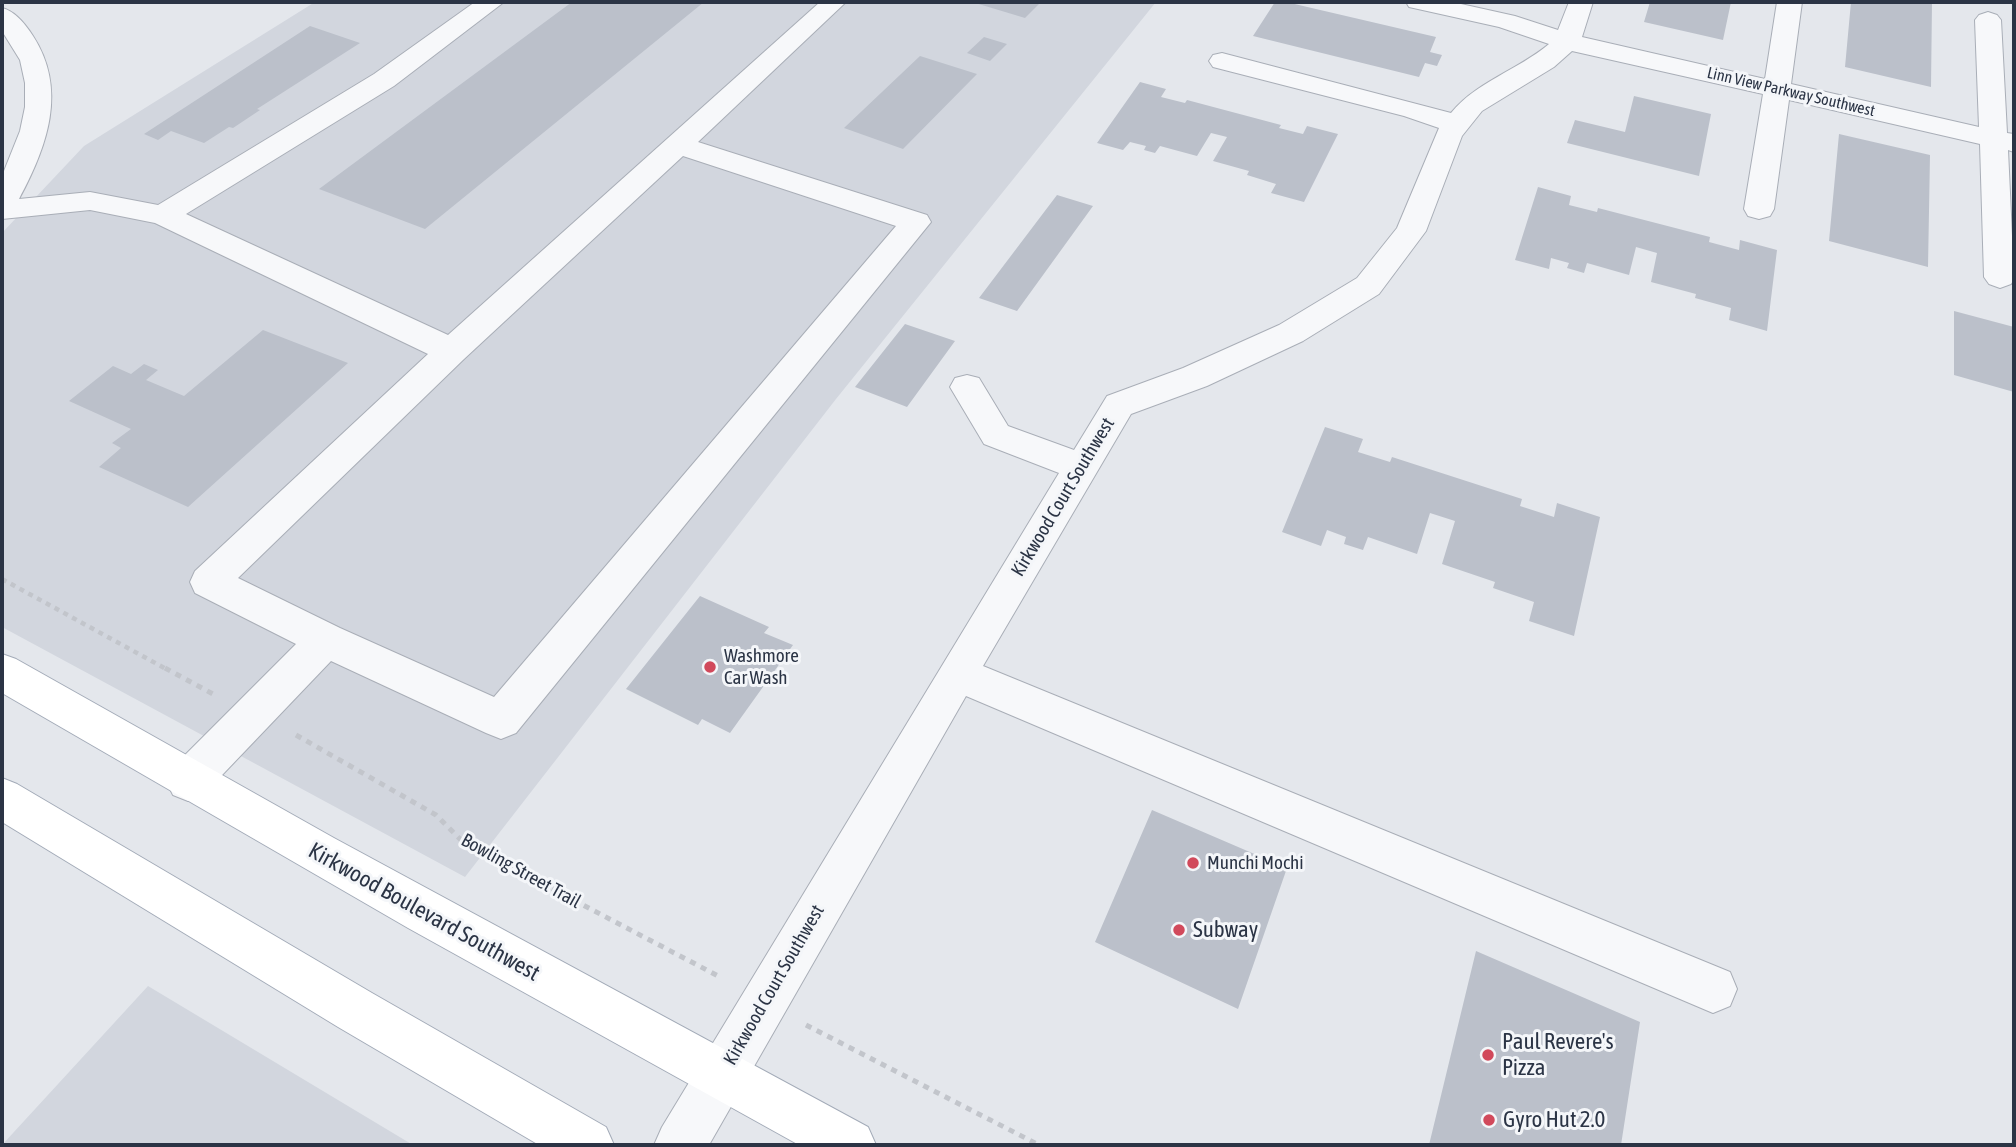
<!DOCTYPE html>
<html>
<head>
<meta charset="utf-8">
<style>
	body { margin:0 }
	#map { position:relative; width:2016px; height:1147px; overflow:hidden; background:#e4e7ec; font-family:"Asap Condensed",sans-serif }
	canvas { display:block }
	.frame { position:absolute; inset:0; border:4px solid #2b3445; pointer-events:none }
</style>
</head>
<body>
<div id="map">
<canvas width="2016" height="1147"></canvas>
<div class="frame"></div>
</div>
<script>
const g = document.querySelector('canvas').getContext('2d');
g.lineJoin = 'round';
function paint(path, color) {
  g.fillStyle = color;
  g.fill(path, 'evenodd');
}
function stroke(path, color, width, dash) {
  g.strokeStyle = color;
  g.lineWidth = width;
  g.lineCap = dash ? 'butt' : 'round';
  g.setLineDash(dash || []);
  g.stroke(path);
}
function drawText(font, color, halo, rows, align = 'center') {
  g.font = font + ' "Asap Condensed",sans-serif';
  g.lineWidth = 6;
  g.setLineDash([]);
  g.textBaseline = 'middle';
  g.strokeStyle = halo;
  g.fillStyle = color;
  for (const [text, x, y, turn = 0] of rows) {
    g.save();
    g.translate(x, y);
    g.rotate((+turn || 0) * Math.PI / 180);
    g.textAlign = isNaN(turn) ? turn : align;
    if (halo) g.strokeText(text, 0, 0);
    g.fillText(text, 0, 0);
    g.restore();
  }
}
paint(new Path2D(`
	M315 2H1156L836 399 465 877 2 627V233L84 146Z
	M148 986 413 1145H2Z`), '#d2d6de');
paint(new Path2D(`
	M572 2H704L425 229 319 189Z
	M972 2H1041L1025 18Z
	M1275 2H1286L1436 37 1430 52 1442 55 1437 66 1425 63 1419 77 1253 36Z
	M1650 2H1731L1723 40 1644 22Z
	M1851 2H1932L1931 87 1845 67Z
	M310 26 360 43 257 109 260 110 233 128 229 127 204 143 171 131 158 140 144 134Z
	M984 37 1007 44 990 61 967 53Z
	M920 56 977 74 903 149 844 128Z
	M1140 82 1166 89 1161 97 1185 103 1187 100 1281 125 1279 128 1303 134 1307 126 1338 134 1304 202 1271 193 1276 184 1247 175 1249 171 1213 161 1227 137 1211 133 1197 156 1160 146 1155 153 1144 150 1146 146 1130 142 1123 150 1097 143Z
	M1634 96 1711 114 1699 176 1567 143 1575 120 1625 132Z
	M1839 134 1930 155 1928 267 1829 241Z
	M1538 187 1571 196 1569 205 1597 212 1598 208 1710 237 1709 242 1739 250 1740 240 1777 250 1767 331 1729 320 1731 308 1695 298 1696 294 1651 282 1657 253 1636 247 1629 275 1587 263 1584 273 1567 268 1569 263 1551 258 1549 269 1515 260Z
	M1057 195 1093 206 1017 311 979 298Z
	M1954 311 2014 327V392L1954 375Z
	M905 324 955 341 907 407 855 387Z
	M263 330 348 363 188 507 99 467 121 448 112 443 131 429 69 401 113 366 131 374 144 364 158 370 146 380 184 396Z
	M1325 427 1363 439 1358 452 1390 462 1392 457 1522 499 1520 506 1554 517 1557 503 1600 517 1574 636 1529 621 1534 602 1493 588 1495 582 1442 564 1455 521 1430 513 1417 554 1368 537 1363 550 1344 544 1346 537 1327 530 1321 546 1282 532Z
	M700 596 769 627 764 633 793 645 730 733 702 719 698 725 626 689Z
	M1152 810 1287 868 1238 1009 1095 942Z
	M1476 951 1640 1022 1621 1145H1429Z`), '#bbc0ca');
const minor = new Path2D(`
	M475 2H504L394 86 186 214 448 335 820 2H846L698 142 927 215 931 222 516 733 501 739 486 733 331 661 203 795 188 801 173 795 166 781 173 767 296 644 195 593 190 582 195 571 428 354 155 223 90 210 2 219V176L20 131 25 107V83L20 60 2 31V8C15 11 26 25 33 36 68 90 47 147 19 199L90 192 158 205 374 74ZM683 156 896 226 494 697 340 628 238 578 464 359Z
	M1406 2H1452L1515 16 1558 30 1569 2H1593L1582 37 1765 79 1777 2H1802L1791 84 1979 127 1975 20 1979 15 1988 12 1997 15 2001 20 2007 133 2014 134V152L2008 150 2014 279 2011 284 2000 288 1989 284 1984 277 1980 144 1789 100 1774 209 1770 216 1759 219 1748 216 1744 209 1763 94 1572 51 1554 67 1482 111 1462 136 1426 231 1379 294 1303 341 1207 386 1131 414 983 666 1730 972 1737 989 1730 1006 1713 1013 966 696 709 1145H654L662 1127 1059 473 984 444 950 387 955 378 967 375 979 378 1008 426 1074 450 1107 396 1183 368 1279 325 1357 278 1397 228 1439 128 1404 116 1213 67 1209 61 1213 55 1222 53 1451 113C1476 82 1518 70 1549 44L1499 27 1409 7Z`);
const major = new Path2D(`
	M2 654 16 659 334 838 868 1127 876 1145H799L408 928 2 693Z
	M2 778 17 784 372 993 606 1127 614 1145H539L338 1027 2 822Z`);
stroke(minor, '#a9aeb7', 2);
stroke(major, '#a3abb8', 2);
stroke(new Path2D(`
	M2 579 168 670`), '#c2c5cb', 4.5, [5, 5]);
stroke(new Path2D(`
	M165 668 213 694
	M296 735 436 815 463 842 722 978
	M806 1025 1039 1145`), '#c2c5cb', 5, [6, 6]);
paint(minor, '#f7f8fa');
paint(major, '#fff');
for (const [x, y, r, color] of [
	[710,667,7,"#d1495b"],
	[1193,863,7,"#d1495b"],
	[1179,930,7,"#d1495b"],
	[1488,1055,7,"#d1495b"],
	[1489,1120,7,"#d1495b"]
]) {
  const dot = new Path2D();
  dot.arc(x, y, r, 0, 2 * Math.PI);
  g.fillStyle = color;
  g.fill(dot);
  stroke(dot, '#f4f6f9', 2.5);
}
drawText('16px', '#2b3445', '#f4f6f9', [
	["Linn View Parkway Southwest",1791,92,13]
]);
drawText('19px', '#2b3445', '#f4f6f9', [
	["Kirkwood Court Southwest",1063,497,-59],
	["Bowling Street Trail",521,871,29],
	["Kirkwood Court Southwest",774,985,-60]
]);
drawText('19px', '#2b3445', '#f4f6f9', [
	["Washmore",724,656],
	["Car Wash",724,678],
	["Munchi Mochi",1207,863]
], 'left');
drawText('23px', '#2b3445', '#f4f6f9', [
	["Kirkwood Boulevard Southwest",424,912,29]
]);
drawText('23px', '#2b3445', '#f4f6f9', [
	["Subway",1193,930],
	["Paul Revere's",1502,1042],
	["Pizza",1502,1068],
	["Gyro Hut 2.0",1503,1120]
], 'left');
</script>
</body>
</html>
